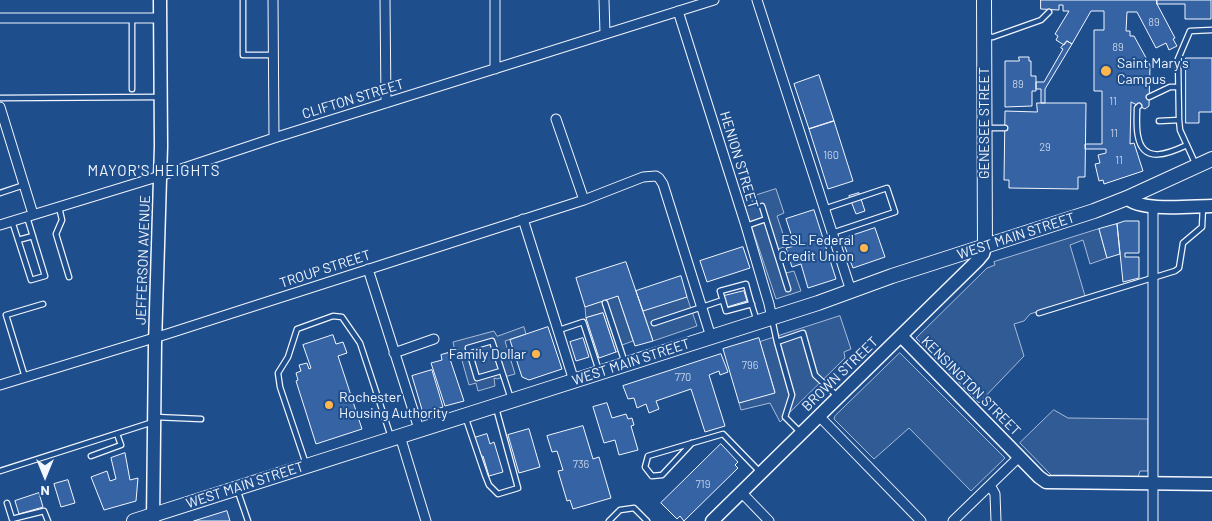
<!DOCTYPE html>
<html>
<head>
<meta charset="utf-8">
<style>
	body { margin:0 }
	#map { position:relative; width:1212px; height:521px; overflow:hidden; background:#1f4e8c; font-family:Barlow,sans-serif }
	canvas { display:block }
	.north { position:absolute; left:20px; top:451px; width:50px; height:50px; -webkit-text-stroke:4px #1f4e8c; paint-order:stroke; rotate:180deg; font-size:14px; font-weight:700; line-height:20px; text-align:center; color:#f2f6ff }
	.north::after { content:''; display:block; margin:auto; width:18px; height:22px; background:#f2f6ff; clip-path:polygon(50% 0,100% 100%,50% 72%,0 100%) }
</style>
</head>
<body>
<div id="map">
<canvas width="1212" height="521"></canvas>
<div class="north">N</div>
</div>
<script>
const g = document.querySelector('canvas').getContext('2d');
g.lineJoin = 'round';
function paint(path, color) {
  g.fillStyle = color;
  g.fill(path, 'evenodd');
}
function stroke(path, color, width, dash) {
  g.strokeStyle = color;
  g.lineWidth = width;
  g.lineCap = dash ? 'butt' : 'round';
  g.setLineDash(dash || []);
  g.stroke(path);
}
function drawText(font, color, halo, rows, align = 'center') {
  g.font = font + ' Barlow,sans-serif';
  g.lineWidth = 4;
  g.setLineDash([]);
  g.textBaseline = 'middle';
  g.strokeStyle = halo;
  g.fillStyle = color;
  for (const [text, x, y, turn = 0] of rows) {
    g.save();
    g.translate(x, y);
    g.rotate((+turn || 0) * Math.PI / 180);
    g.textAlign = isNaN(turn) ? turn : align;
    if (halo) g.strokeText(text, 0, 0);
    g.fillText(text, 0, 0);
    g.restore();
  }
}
const built = new Path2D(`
	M776 189 784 213 777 216 787 246 778 249 786 273 794 271 801 291 776 299 745 207 753 204 751 197Z
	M1099 229 1107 258 1090 264 1083 240 1070 245 1085 296 1030 314 1024 321 1014 324 1024 356 979 403 916 338 987 268 995 265 994 262Z
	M618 296 633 341 622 345 624 350 616 352 603 313 586 318 585 307Z
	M687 297 697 326 653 341 643 311Z
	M840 316 851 349 844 352 845 358 780 422 770 403 741 410 739 403 775 392 760 342Z
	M524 327 526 334 505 341 515 374 497 379 494 378 495 386 478 391 476 383 469 385 459 350 455 351 453 342 494 331 497 336Z
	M900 353 1005 458 971 491 909 428 874 459 834 419 835 416Z
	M1054 410 1068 418 1148 419V471H1140L1138 477 1052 476 1020 443Z`);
paint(built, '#305b95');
stroke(built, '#a8bbd7', 1);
const building = new Path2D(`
	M1041 0H1157V4L1175 38 1173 39 1177 46 1169 50 1166 43 1156 48 1137 12H1127L1126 31H1130V36H1134L1150 65 1149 106 1145 109 1131 102 1130 144 1134 143 1143 171 1104 184 1103 180 1099 181 1095 164 1100 163 1098 155 1106 153V149H1085V144H1102V91H1094V30H1104V11H1091L1072 44 1067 41 1064 45 1056 40 1058 36 1055 34 1069 11H1063V5H1059V10L1041 9Z
	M1157 0H1211V19H1185V4H1157Z
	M1067 41 1072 44 1045 89V103H1041V89H1036V82H1044L1063 49 1061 48Z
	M1019 57H1029V61H1031V76H1036V91H1032V106L1005 107V61H1019Z
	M1186 58H1212V112H1199V123H1186Z
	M819 75 834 121 809 129 794 84Z
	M1037 103H1086L1085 177H1078V189L1009 188V180H1004L1005 111 1037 112Z
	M834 121 853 181 828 189 809 129Z
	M859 193 865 211 856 214 849 196Z
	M814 210 836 279 808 288 801 264 792 267 786 248 795 246 786 219Z
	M1125 221H1139V253H1125V257H1139V278L1123 282 1117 224Z
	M1117 224 1120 254 1107 258 1099 229Z
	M875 228 885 257 853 268 842 239Z
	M743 247 750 268 707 282 700 261Z
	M626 262 653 341 635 346 618 296 585 307 576 278Z
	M681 276 687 297 643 311 636 291Z
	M744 291 747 301 727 307 724 296Z
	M603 313 616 352 599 358 586 318Z
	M548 327 562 369 529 380 522 377 510 340Z
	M333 335 336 344 343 342 347 353 338 356 362 429 316 444 296 381 298 380 296 373 301 371 299 365 307 363 309 369 311 368 303 345Z
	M583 338 589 357 576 361 570 342Z
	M759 338 775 393 739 403 723 349Z
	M448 353 464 401 445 406 431 363 442 360 441 355Z
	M721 354 728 372 720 375 719 371 709 375 725 426 705 432 691 389 656 401 659 409 649 413 646 404 637 408 634 398 628 399 623 386Z
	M432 370 443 407 423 413 412 376Z
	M607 403 612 418 626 414 628 419 632 418 634 425 631 426 638 450 619 455 615 440 604 443 593 407Z
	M583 426 593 459 599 457 611 498 573 509 570 500 567 501 558 471 563 470 557 451 552 452 547 436Z
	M529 429 540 467 519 473 508 435Z
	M487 434 490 444 494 442 503 472 489 476 483 456 480 457 474 438Z
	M721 444 738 462 735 465 738 468 684 521 680 516 677 519 661 503Z
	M125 453 130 480 138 478 136 501 104 510 91 477 107 471 110 481 116 479 111 458Z
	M68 480 75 503 61 507 54 484Z
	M39 493 43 507 19 514 15 501Z
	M227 511 230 521H194Z`);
paint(building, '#3563a3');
stroke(building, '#f2f6ff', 1);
const lane = new Path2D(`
	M243 0V55H273
	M132 18V89
	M985 37H993L1041 20 1049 12
	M1149 97 1170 87H1178
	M0 98 159 97
	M1139 106 1137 108C1137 117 1136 127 1138 136 1143 165 1170 153 1187 145
	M1159 121 1179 120
	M986 128H1005
	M1196 165 1180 130 1179 120 1178 59 1190 31 1212 30
	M0 193 24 185
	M762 206 766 219
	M59 207 62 220 56 234 69 277
	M824 209 887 188 895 212 832 233
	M12 221 31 280 45 276 27 217
	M746 226 766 219 788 289
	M18 240 33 236
	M605 303 625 363
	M752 304 726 311 720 291 746 284C749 296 753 309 757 321
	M1039 313 1175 271 1179 268 1183 243 1202 227 1203 206
	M772 319 777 342 803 333 815 375 837 396
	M654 323 723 300
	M559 330 583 322 599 371
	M777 342 792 395 785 417 800 432
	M501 371 477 378 468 348 492 341 511 399
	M25 377 6 315 43 304
	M465 416 485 475 489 485 498 494 518 488 496 408
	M155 417 201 419
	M692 443 662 475 652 476 645 467 648 456 723 434 760 472
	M91 456 121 445 117 434
	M306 464 280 387 278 373 288 357 297 329 333 316 342 317 360 343 391 437
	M0 471 153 422
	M237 489 248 521
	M7 503 12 519 44 511 48 521
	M609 521 620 510 634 508 647 521`);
const street = new Path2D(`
	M273 0 274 138
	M385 0 386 103
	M604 0 605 33
	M757 0 851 291
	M678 11 746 226 769 304 772 318
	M0 18H160
	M495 69V0
	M0 107 33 214
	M556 119 584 200
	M1153 207V521
	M523 219 574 381
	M0 225 160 176 274 138 714 0
	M368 269 419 429
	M394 353 434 339
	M0 385 167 334 584 200 643 177 656 176 659 178 663 184 711 337
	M819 416 921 521
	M400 436 426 521
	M990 485 995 494 996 521
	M741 492 769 521
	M953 521 1019 457`);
const secondary = new Path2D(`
	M1127 198C1141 212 1192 206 1212 206
	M901 336 1039 477 1046 482 1212 484
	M153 521 155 344 161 146 160 0
	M712 521 978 260 983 254 985 247`);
const primary = new Path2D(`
	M984 0 985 247
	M134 521 818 303 892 276 1094 211 1127 198 1212 159`);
stroke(lane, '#f2f6ff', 7);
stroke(street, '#f2f6ff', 11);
stroke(secondary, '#f2f6ff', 15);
stroke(primary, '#f2f6ff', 16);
stroke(lane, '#1f4e8c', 4.5);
stroke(street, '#1f4e8c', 9);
stroke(secondary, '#1f4e8c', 12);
stroke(primary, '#1f4e8c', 14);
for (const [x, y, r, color] of [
	[1106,71,6,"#ffb74d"],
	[864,248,5,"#ffb74d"],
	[536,354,5,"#ffb74d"],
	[329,405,5,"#ffb74d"]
]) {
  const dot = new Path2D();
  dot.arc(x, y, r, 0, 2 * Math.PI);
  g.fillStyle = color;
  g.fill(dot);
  stroke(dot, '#1f4e8c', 2);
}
drawText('11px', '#c3d1e8', null, [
	["89",1154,22],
	["89",1118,47],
	["89",1018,84],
	["11",1113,101],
	["11",1114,133],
	["29",1045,147],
	["160",831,155],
	["11",1119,160],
	["796",750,365],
	["770",683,377],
	["736",581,464],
	["719",703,484]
]);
drawText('14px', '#f2f6ff', '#1f4e8c', [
	["Saint Mary's",1117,63],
	["Campus",1117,79],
	["ESL Federal",854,240,"right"],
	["Credit Union",854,256,"right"],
	["Family Dollar",526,354,"right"],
	["Rochester",339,397],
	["Housing Authority",339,413]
], 'left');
drawText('14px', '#f2f6ff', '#1f4e8c', [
	["CLIFTON STREET",353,99,-17],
	["GENESEE STREET",984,123,-90],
	["HENION STREET",739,160,73],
	["WEST MAIN STREET",1016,236,-18],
	["JEFFERSON AVENUE",143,260,-88],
	["TROUP STREET",325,269,-18],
	["WEST MAIN STREET",631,362,-18],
	["BROWN STREET",840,374,-44],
	["KENSINGTON STREET",971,386,45],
	["WEST MAIN STREET",245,485,-18]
]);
g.letterSpacing = '1px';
drawText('15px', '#f2f6ff', '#1f4e8c', [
	["MAYOR'S HEIGHTS",154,171]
]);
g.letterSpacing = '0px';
</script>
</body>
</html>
